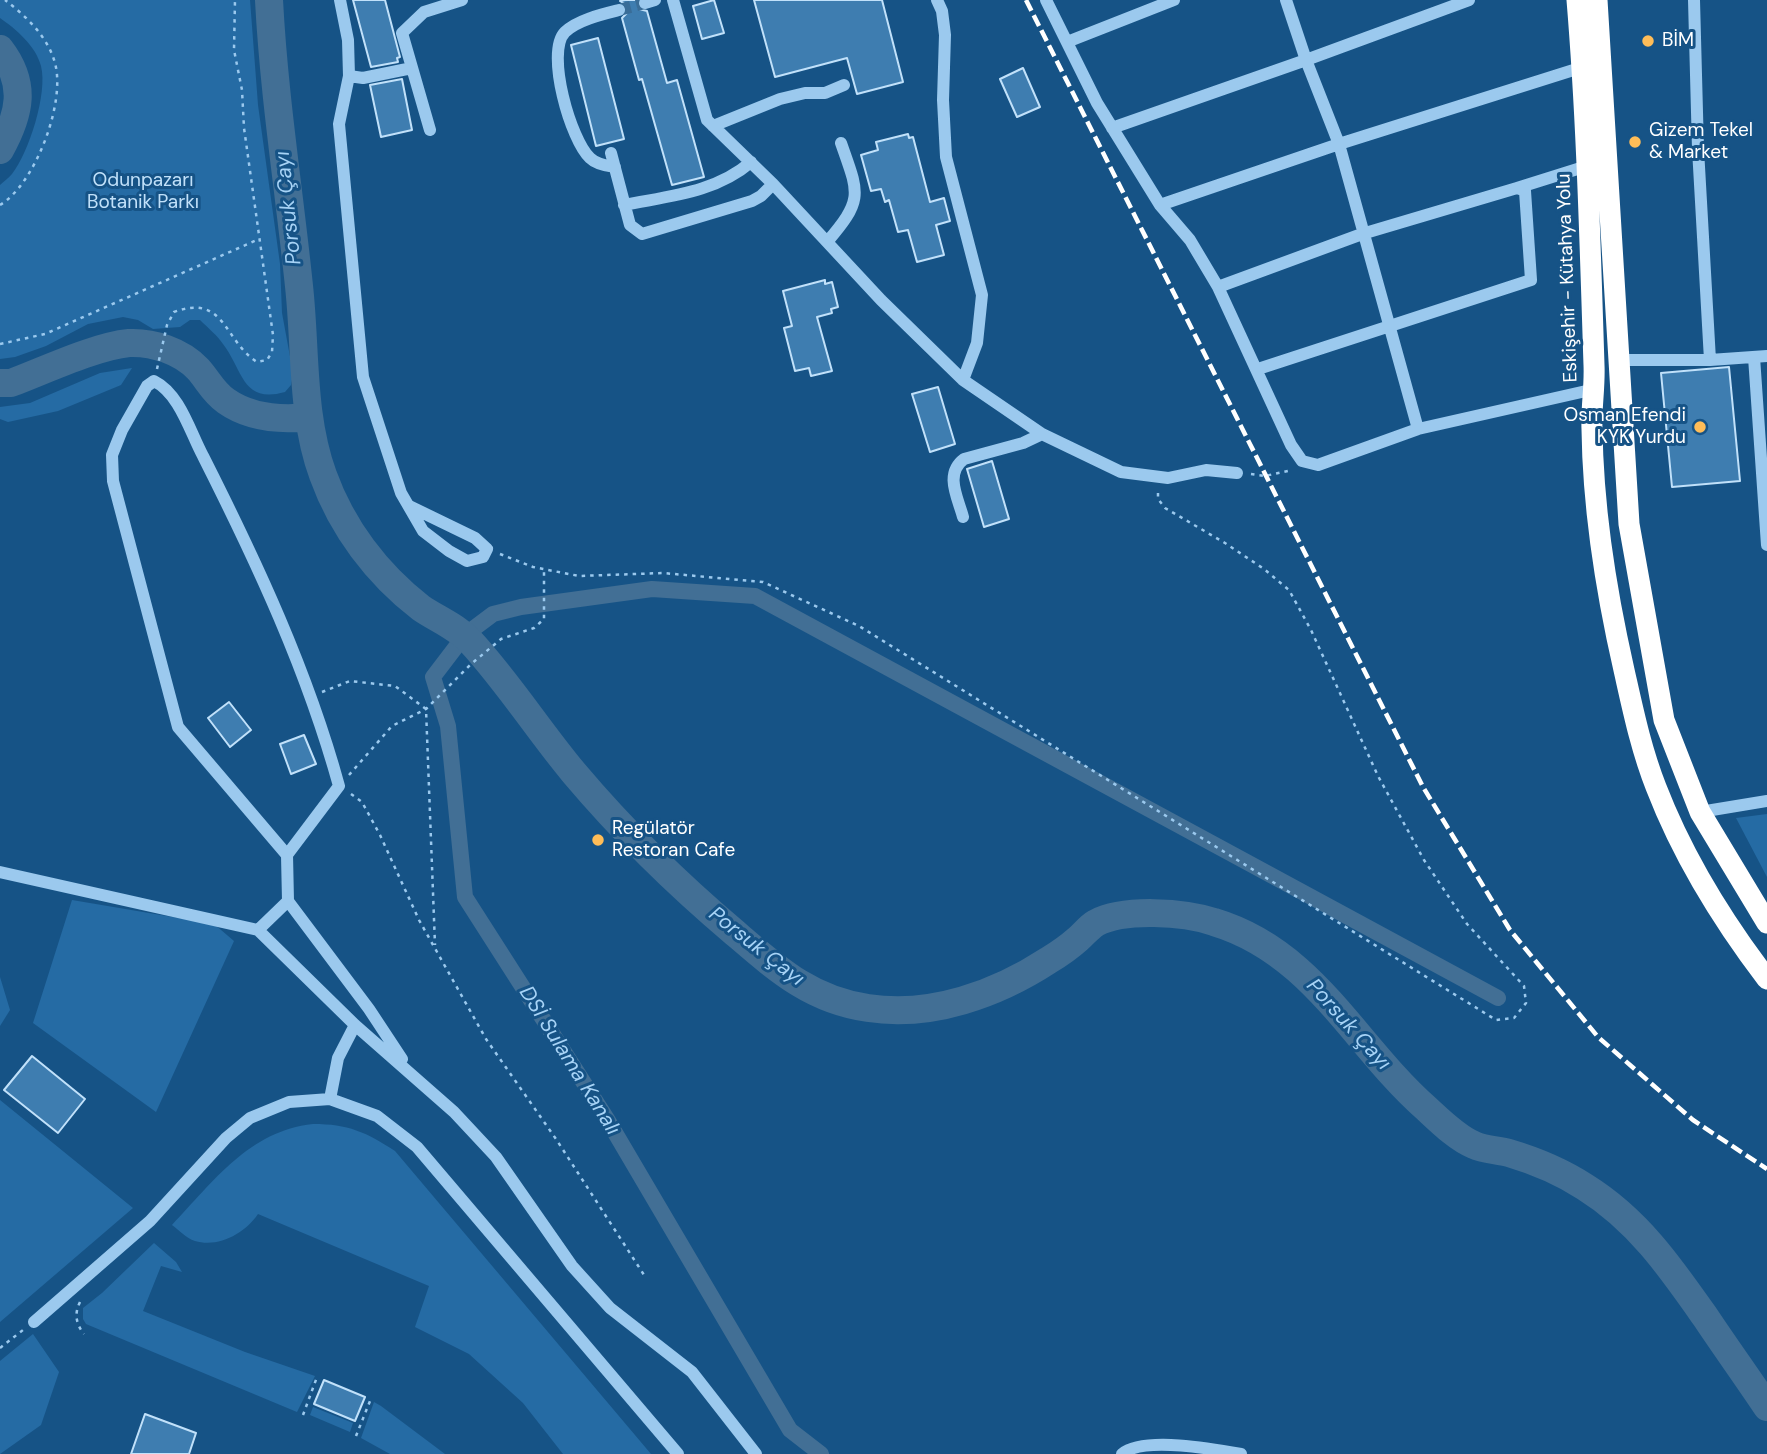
<!DOCTYPE html>
<html>
<head>
<meta charset="utf-8">
<style>
	body { margin:0 }
	canvas { display:block; background:#165386 }
</style>
</head>
<body>
<canvas width="1767" height="1454"></canvas>
<script>
const g = document.querySelector('canvas').getContext('2d');
g.lineJoin = 'round';
function paint(path, color) {
  g.fillStyle = color;
  g.fill(path, 'evenodd');
}
function stroke(path, color, width, dash) {
  g.strokeStyle = color;
  g.lineWidth = width;
  g.lineCap = dash ? 'butt' : 'round';
  g.setLineDash(dash || []);
  g.stroke(path);
}
function drawText(font, color, halo, rows, align = 'center') {
  g.font = font + ' "DM Sans",sans-serif';
  g.lineWidth = 6;
  g.setLineDash([]);
  g.textBaseline = 'middle';
  g.strokeStyle = halo;
  g.fillStyle = color;
  for (const [text, x, y, turn = 0] of rows) {
    g.save();
    g.translate(x, y);
    g.rotate((+turn || 0) * Math.PI / 180);
    g.textAlign = isNaN(turn) ? turn : align;
    if (halo) g.strokeText(text, 0, 0);
    g.fillText(text, 0, 0);
    g.restore();
  }
}
paint(new Path2D(`
	M0 0H250L258 105 280 264 282 313 293 373 291 385 285 392C242 404 243 370 223 344 217 335 208 328 200 320H190L180 327 153 329 138 320 123 317 88 324 46 346 15 357 0 359V185C4 181 9 178 12 174 29 152 48 93 41 66 36 46 16 29 0 18Z
	M132 368 121 385 58 411 8 422 0 419V407L30 403 100 373Z
	M1767 814V877L1736 818Z
	M72 900 214 924 234 941 156 1112 33 1023Z
	M0 977 10 1010 0 1026Z
	M0 1100 133 1208 0 1322Z
	M313 1124C348 1124 366 1132 395 1151L651 1454H563L523 1403 469 1354 415 1327 429 1286 258 1214C245 1233 219 1248 195 1241 186 1238 179 1230 172 1225 214 1181 249 1131 313 1124Z
	M154 1243 176 1262 182 1272 161 1266 143 1311 245 1352 315 1376 297 1412 86 1324 83 1319V1308L102 1293Z
	M33 1334 59 1372 41 1425 0 1454V1361Z
	M374 1402 381 1406 445 1454H390L361 1438Z
	M313 1407 353 1423 350 1432 310 1415Z`), '#256ba4');
stroke(new Path2D(`
	M821 1454 790 1430 607 1119 465 897 448 726 433 677 465 635 493 614 521 607 652 589 755 596 1498 998`), '#426f95', 16);
stroke(new Path2D(`
	M269 0C274 96 289 190 299 286 306 349 301 415 323 475 342 528 377 574 421 608 437 619 457 627 470 641 508 682 538 730 574 773 623 831 677 884 735 933 777 969 811 1000 868 1008 931 1018 997 994 1049 960 1059 954 1069 947 1078 939 1084 934 1089 927 1096 923 1124 908 1184 912 1214 922 1314 952 1354 1045 1427 1109 1440 1121 1457 1138 1474 1145 1484 1150 1498 1150 1509 1153 1536 1161 1562 1172 1585 1187 1638 1220 1671 1268 1706 1318 1726 1348 1747 1377 1767 1407
	M0 49C27 84 20 114 0 150
	M0 383H11C43 371 96 346 129 343 153 342 181 351 198 369 208 380 213 392 226 401 250 418 281 420 309 417`), '#426f95', 28);
const building = new Path2D(`
	M353 0H385L400 57 397 58 398 62 371 67Z
	M625 0H637L639 9 647 11 667 83 677 80 704 177 672 185 642 79 639 80 622 18 627 13 628 9 625 4 620 1Z
	M714 0 724 33 702 39 693 6Z
	M754 0H882L903 82 857 94 847 58 775 77Z
	M598 38 624 139 596 146 571 45Z
	M1023 68 1040 107 1017 117 1000 79Z
	M402 79 412 130 381 137 370 85Z
	M908 134 909 138 913 137 930 202 944 198 950 221 936 225 944 255 917 262 908 230 898 232 889 200 885 202 881 189 871 191 861 155 878 150 876 142Z
	M825 280V284L832 282 838 307 831 309 832 313 817 317 832 371 811 376 809 368 795 371 784 328 792 326 783 291Z
	M1729 367 1740 481 1672 487 1661 373Z
	M938 387 955 444 930 452 912 394Z
	M992 461 1009 519 984 527 967 469Z
	M229 702 251 730 230 747 208 718Z
	M304 735 316 764 291 774 280 744Z
	M32 1056 85 1099 58 1133 4 1090Z
	M324 1380 365 1397 355 1421 314 1404Z
	M145 1414 196 1433 189 1454H131Z`);
paint(building, '#3e7db0');
stroke(building, '#c1e1fa', 2);
stroke(new Path2D(`
	M619 10 645 3`), '#396d98', 12, [12, 6]);
stroke(new Path2D(`
	M0 205C35 184 66 103 55 63 48 37 26 16 5 0
	M0 344 45 334 259 239
	M157 369 167 325 174 312C225 293 224 341 257 362L267 360 272 352 273 335 244 128 242 90 234 50 235 0
	M1251 474 1265 476 1292 470
	M500 554 533 567 579 576 663 573 763 582 859 626 1496 1020 1514 1018 1526 1003 1524 986 1467 924 1424 860 1378 776 1311 630 1289 590 1264 569 1225 543 1165 508 1158 499V489
	M322 692 350 681 395 686 426 709 435 945
	M349 775 392 726 426 709 470 665 501 639 534 628 544 619V569
	M351 794 362 802 380 835 419 920 486 1039 556 1139 646 1278
	M80 1302C74 1314 76 1324 84 1334
	M0 1348 23 1330
	M303 1415 317 1377
	M356 1436 370 1401`), '#9bc9ee', 2.5, [3.5, 5]);
stroke(new Path2D(`
	M340 0 348 40 349 76 339 124 363 377 401 493 423 531 449 551 467 561 483 557 487 549 475 538 409 506
	M673 0 707 120 773 184 881 300 963 380 1042 434 1121 472 1168 478 1206 470 1237 473
	M937 0 942 11 945 35 943 100 946 157 982 295 977 343 963 380
	M1046 0 1097 103 1160 205 1190 240 1218 287 1291 445 1302 461 1318 465 1418 429 1595 389
	M1286 0 1306 60 1339 144 1418 429
	M1694 0 1698 149 1710 360
	M645 3 655 0
	M1067 42 1174 0
	M349 76 363 78 412 68
	M713 126 780 99 805 93H825L844 85
	M1112 128 1306 60 1469 0
	M430 130 402 33 424 12 462 0
	M611 153 630 225 642 234 752 201 761 196 773 184
	M615 167C606 166 596 164 590 158 571 141 545 52 565 32 577 20 603 14 619 10
	M1517 188 1587 166
	M624 205C668 196 715 193 751 162
	M1160 205 1339 144 1583 67
	M827 242C864 199 859 194 841 143
	M1218 287 1362 234 1517 188 1525 191 1531 280 1258 369
	M1754 357 1767 545
	M1618 360H1710L1767 356
	M154 381C180 394 190 432 203 456 257 563 307 670 339 786L287 855 178 727 113 481 112 455 122 430 147 386Z
	M963 517C958 498 944 474 964 459L1023 443 1042 434
	M1700 812 1767 801
	M287 855 288 901 369 1009 402 1059
	M0 872 258 930 355 1025 454 1112 496 1157 572 1266 610 1308 692 1372 756 1454
	M258 930 288 901
	M330 1099 338 1058 355 1025
	M34 1322 150 1221 226 1138 250 1118 289 1102 330 1099 377 1116 417 1147 678 1454
	M1122 1454C1143 1436 1214 1449 1241 1454`), '#9bc9ee', 12);
stroke(new Path2D(`
	M1577 0C1587 121 1590 243 1594 365 1595 387 1591 408 1592 429 1593 510 1606 591 1624 670 1633 710 1641 749 1656 787 1683 857 1722 920 1767 979
	M1597 0 1629 524 1664 720 1700 812 1767 923`), '#fff', 21);
stroke(new Path2D(`
	M1026 0 1423 787 1510 930 1598 1037 1693 1120 1767 1169`), '#fff', 4.5, [12, 5]);
for (const [x, y, r, color] of [
	[1648,41,7,"#ffbd58"],
	[1635,142,7,"#ffbd58"],
	[1700,427,7,"#ffbd58"],
	[598,840,7,"#ffbd58"]
]) {
  const dot = new Path2D();
  dot.arc(x, y, r, 0, 2 * Math.PI);
  g.fillStyle = color;
  g.fill(dot);
  stroke(dot, '#165386', 2.5);
}
drawText('19px', '#fff', '#165386', [
	["BİM",1662,41],
	["Gizem Tekel",1649,131],
	["& Market",1649,153],
	["Osman Efendi",1686,416,"right"],
	["KYK Yurdu",1686,438,"right"],
	["Regülatör",612,829],
	["Restoran Cafe",612,851]
], 'left');
drawText('19px', '#c1e1fa', '#165386', [
	["Odunpazarı",143,181],
	["Botanik Parkı",143,203]
]);
drawText('19px', '#fff', '#165386', [
	["Eskişehir - Kütahya Yolu",1568,278,-92]
]);
drawText('italic 21px', '#a7d3f6', '#165386', [
	["Porsuk Çayı",289,208,-96],
	["Porsuk Çayı",756,947,38],
	["Porsuk Çayı",1348,1025,48],
	["DSİ Sulama Kanalı",569,1061,58]
]);
</script>
</body>
</html>
